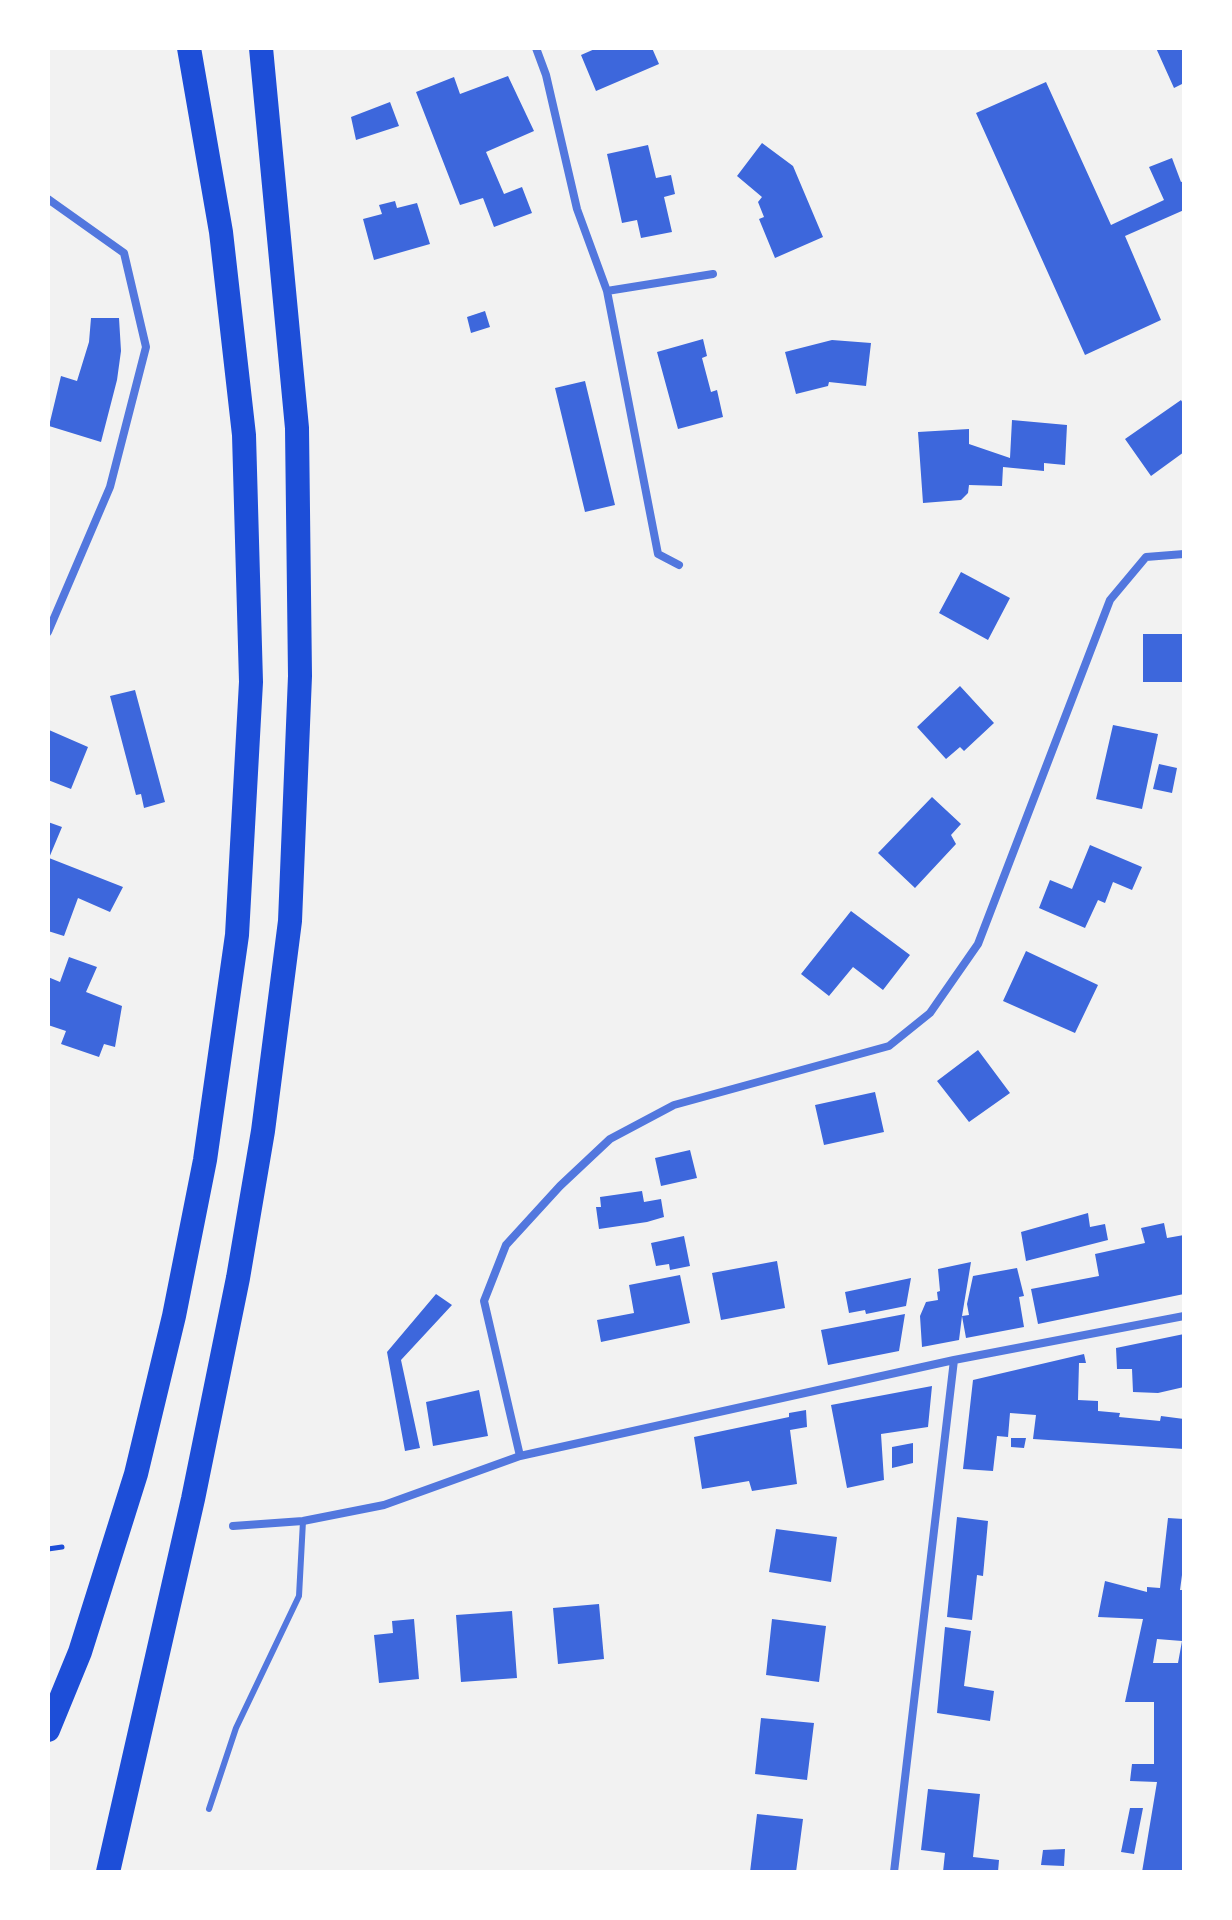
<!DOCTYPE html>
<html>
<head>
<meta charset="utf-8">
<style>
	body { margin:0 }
	#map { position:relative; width:1232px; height:1920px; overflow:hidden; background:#f2f2f2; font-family:Bitter,serif }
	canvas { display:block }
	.frame { position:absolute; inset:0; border:50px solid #fff; pointer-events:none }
</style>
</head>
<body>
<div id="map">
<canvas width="1232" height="1920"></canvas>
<div class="frame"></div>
</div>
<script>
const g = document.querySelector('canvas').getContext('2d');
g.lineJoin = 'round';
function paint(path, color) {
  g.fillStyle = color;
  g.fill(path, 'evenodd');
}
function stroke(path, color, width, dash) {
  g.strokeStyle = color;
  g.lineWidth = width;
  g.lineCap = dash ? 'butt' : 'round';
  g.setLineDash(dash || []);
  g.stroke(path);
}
paint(new Path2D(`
	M597 48H652L659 64 596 91 581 55Z
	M1156 48H1184V83L1174 88Z
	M508 76 534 131 486 152 504 194 522 187 532 213 494 227 483 198 460 205 416 92 454 77 460 94Z
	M1046 82 1111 225 1164 200 1149 167 1172 158 1181 182 1184 181V210L1125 236 1161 320 1085 355 976 113Z
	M390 102 399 126 356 140 351 117Z
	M762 143 793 166 823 237 775 258 759 219 764 217 758 202 762 197 737 176Z
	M648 145 656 178 671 175 675 194 664 197 672 232 641 238 637 220 622 223 607 154Z
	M395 201 397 208 417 203 430 244 374 260 363 219 382 214 379 205Z
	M485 311 490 327 471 333 467 317Z
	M91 318H119L121 351 117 380 101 442 49 426 61 376 77 381 89 342Z
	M703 339 707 356 702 358 711 392 717 390 723 417 678 429 657 352Z
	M832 340 871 343 866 386 829 382 828 386 796 394 785 352Z
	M585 381 615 505 585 512 555 388Z
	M1181 400 1184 405V452L1151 476 1125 439Z
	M1012 420 1067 425 1065 465 1044 463V471L1003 467 1002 486 969 485 968 493 961 500 923 503 918 432 969 429V444L1010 458Z
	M961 572 1010 598 988 640 939 613Z
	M1143 634H1184V682H1143Z
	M960 686 994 723 964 751 960 747 946 759 917 727Z
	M135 690 165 802 144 808 141 794 136 795 110 696Z
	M1113 725 1158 734 1142 809 1096 799Z
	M49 730 88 747 71 789 48 780Z
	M1159 764 1177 768 1172 793 1153 789Z
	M932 797 961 824 951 835 956 844 915 888 878 853Z
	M48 822 62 827 49 858 123 887 110 912 78 898 64 936 48 931Z
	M1090 845 1142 867 1132 890 1113 882 1105 903 1098 900 1085 928 1039 908 1050 880 1072 889Z
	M851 911 910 955 883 990 853 967 829 996 801 974Z
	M1026 951 1098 985 1075 1033 1003 1001Z
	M69 957 97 967 86 992 122 1006 115 1047 104 1044 99 1057 61 1044 66 1031 48 1025V977L60 982Z
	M978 1050 1010 1093 969 1122 937 1081Z
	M875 1092 884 1132 824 1145 815 1105Z
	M690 1150 697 1178 661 1186 655 1158Z
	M642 1191 644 1202 661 1199 664 1217 647 1222 599 1229 596 1207H601L600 1197Z
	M1088 1213 1090 1227 1105 1224 1108 1240 1026 1261 1021 1232Z
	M1164 1223 1167 1238 1184 1235V1294L1038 1324 1031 1289 1099 1276 1095 1254 1145 1243 1141 1228Z
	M684 1236 690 1266 670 1270 669 1264 656 1266 651 1243Z
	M777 1261 785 1308 721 1320 712 1273Z
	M971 1262 962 1316 969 1315 967 1304 973 1276 1017 1268 1024 1296 1019 1297 1024 1327 966 1338 962 1316 959 1340 922 1347 920 1316 926 1302 938 1300 937 1292 940 1291 938 1269Z
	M680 1275 690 1323 601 1342 597 1320 634 1313 629 1285Z
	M911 1278 906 1306 866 1314 865 1310 849 1313 845 1292Z
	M436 1294 452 1305 401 1360 420 1448 405 1451 387 1352Z
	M905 1314 899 1351 828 1365 821 1330Z
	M1184 1334V1387L1158 1393 1133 1392 1132 1369H1117L1116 1348Z
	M1084 1354 1086 1363H1079L1078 1400 1098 1401V1411L1120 1413 1119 1417 1160 1421 1161 1416 1184 1419V1449L1033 1439 1036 1415 1010 1413 1008 1437 997 1436 993 1471 963 1469 973 1380Z
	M932 1386 928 1427 881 1434 884 1480 847 1488 831 1405Z
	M479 1390 488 1436 433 1446 426 1402Z
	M806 1410 807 1427 790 1430 797 1484 752 1491 749 1481 702 1489 694 1437 789 1417V1413Z
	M1011 1438H1026L1024 1448 1011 1447Z
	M913 1443V1463L892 1468V1447Z
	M957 1517 988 1521 983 1576 977 1575 972 1620 947 1617Z
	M1168 1518 1184 1519V1560L1180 1590H1184V1872H1142L1157 1782 1130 1781 1132 1764H1154V1702H1125L1143 1619 1098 1617 1105 1581 1147 1592V1587L1160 1588ZM1157 1639 1182 1641 1178 1663H1153Z
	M776 1529 837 1537 831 1582 769 1572Z
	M599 1604 604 1659 558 1664 553 1608Z
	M512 1611 517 1678 461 1682 456 1615Z
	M414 1619 419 1679 379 1683 374 1635 393 1633 392 1621Z
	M772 1619 826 1626 819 1682 766 1675Z
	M945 1627 971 1631 964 1686 994 1691 990 1721 937 1713Z
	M761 1718 814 1723 807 1780 755 1774Z
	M928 1789 980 1794 973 1857 999 1860 998 1872H943L945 1853 921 1850Z
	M1130 1808H1143L1134 1854 1121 1852Z
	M757 1814 803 1819 796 1872H750Z
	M1065 1849 1064 1866 1041 1865 1043 1850Z`), '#3d67dc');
stroke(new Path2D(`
	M48 1549 62 1547`), '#1d4ed8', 5);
stroke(new Path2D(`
	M209 1809 236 1728 299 1596 303 1521`), '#5277de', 6);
stroke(new Path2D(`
	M536 48 546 75 577 209 607 291 658 554 679 565
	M48 199 124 253 146 347 110 487 48 632
	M607 291 713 274
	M520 1456 484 1301 506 1245 560 1186 610 1139 674 1105 889 1046 930 1013 978 944 1110 600 1146 557 1184 554
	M233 1526 303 1521 384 1505 520 1456 954 1360 1184 1316
	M894 1872 954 1360`), '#5277de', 8);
stroke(new Path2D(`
	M48 1730 80 1652 136 1474 174 1316 205 1160 237 935 251 682 244 435 221 232 189 48
	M108 1872 193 1499 238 1278 263 1131 290 921 300 676 297 428 261 48`), '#1d4ed8', 24);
</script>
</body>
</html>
